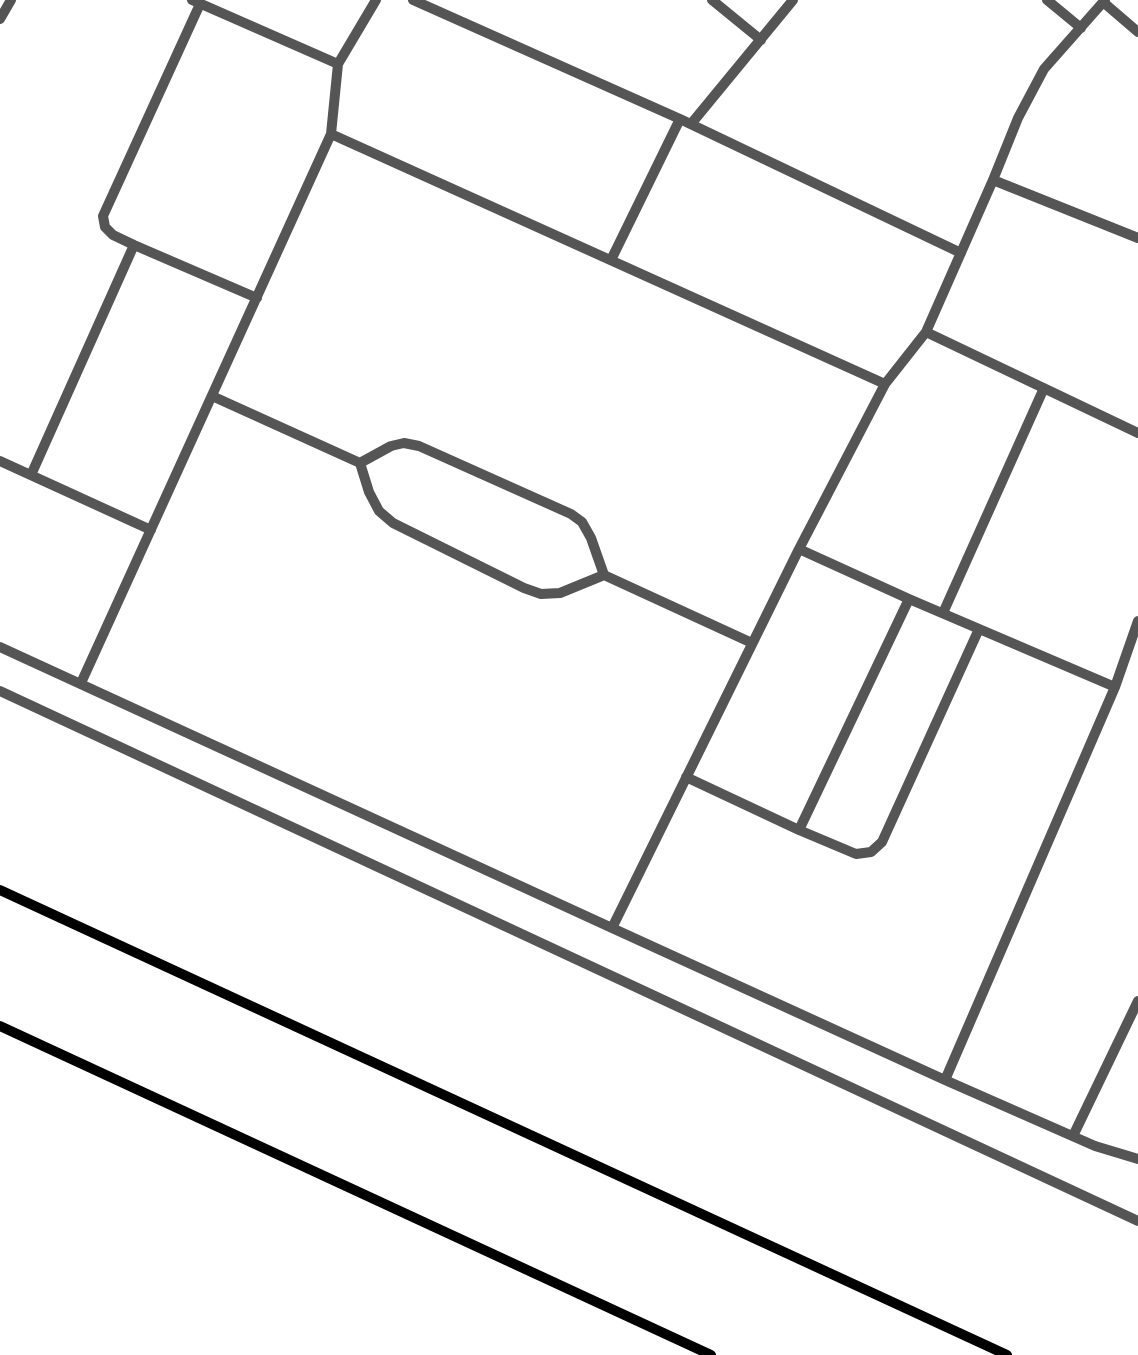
<!DOCTYPE html>
<html>
<head>
<meta charset="utf-8">
<style>
	body { margin:0 }
	canvas { display:block; background:#fff }
</style>
</head>
<body>
<canvas width="1138" height="1355"></canvas>
<script>
const g = document.querySelector('canvas').getContext('2d');
g.lineJoin = 'round';
function stroke(path, color, width, dash) {
  g.strokeStyle = color;
  g.lineWidth = width;
  g.lineCap = dash ? 'butt' : 'round';
  g.setLineDash(dash || []);
  g.stroke(path);
}
stroke(new Path2D(`
	M192 0 338 64 376 0
	M413 0 680 119 961 253
	M712 0 761 40
	M1047 0 1081 28
	M1103 2 1138 32
	M200 4 103 216 105 227 113 235 134 245 257 298
	M0 19 11 0
	M691 124 793 0
	M331 134 338 64
	M993 180 1138 238
	M611 260 680 119
	M926 332 1138 433
	M885 384 926 332 993 180 1018 118 1044 69 1105 0
	M212 396 360 463 391 446 404 443 419 446 571 514 582 522 591 538 604 575 752 643
	M0 461 151 530
	M360 463 369 492 379 511 393 523 524 588 541 594 560 593 604 575
	M31 475 134 245
	M799 549 909 599 1115 687
	M943 613 1044 388
	M0 647 612 928 945 1080 1095 1146 1138 1159
	M81 683 331 134 885 384 799 549 612 928
	M0 691 1138 1221
	M686 777 799 830 856 854 871 852 882 842 979 629
	M799 830 909 599
	M945 1080 1115 687 1138 621
	M1073 1136 1138 1001`), '#555', 10);
stroke(new Path2D(`
	M0 890 1007 1355
	M0 1026 711 1355`), '#000', 10);
</script>
</body>
</html>
